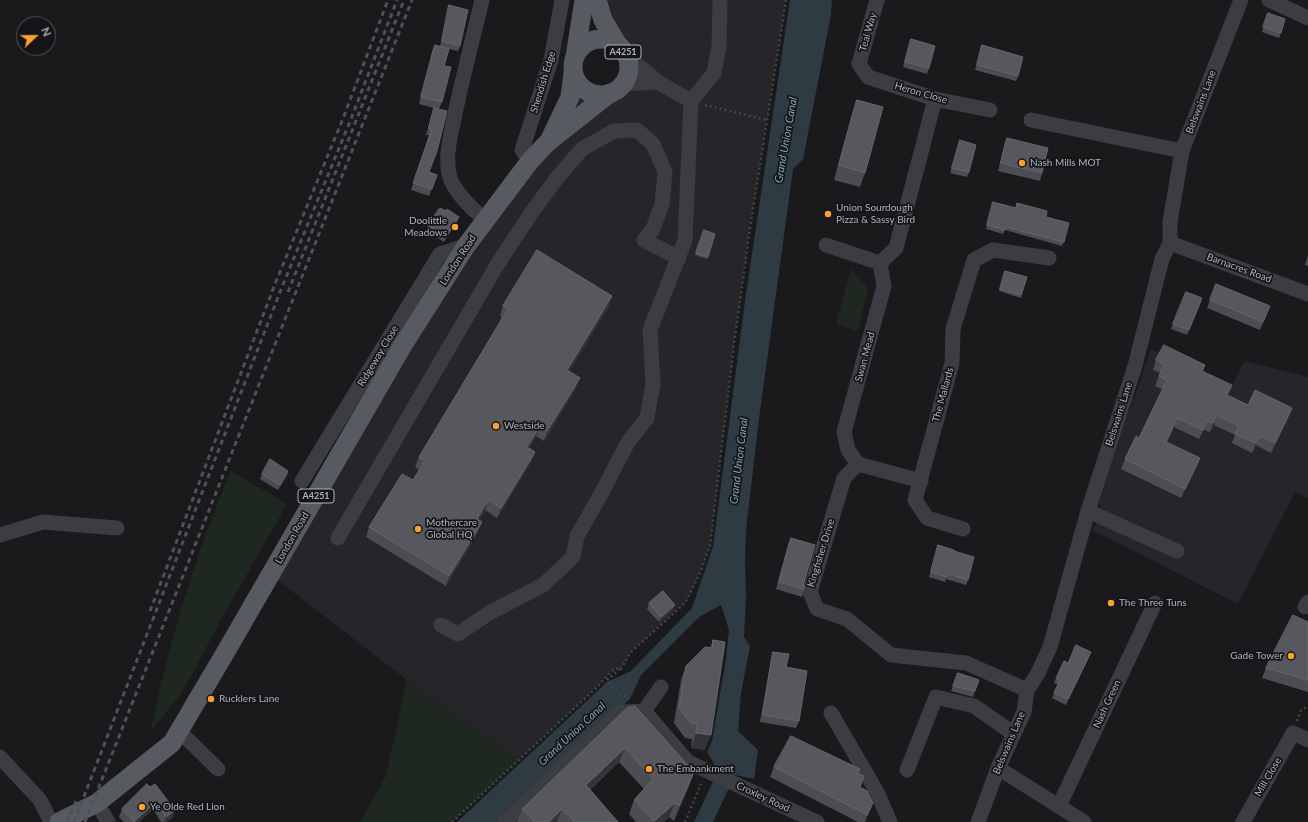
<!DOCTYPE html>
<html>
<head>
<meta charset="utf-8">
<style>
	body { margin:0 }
	#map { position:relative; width:1308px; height:822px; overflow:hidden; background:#1a1a1d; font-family:Lato,sans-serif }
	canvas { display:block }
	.north { position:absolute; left:16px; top:16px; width:40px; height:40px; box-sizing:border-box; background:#151518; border:1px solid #51545a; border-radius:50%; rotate:68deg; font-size:11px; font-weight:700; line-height:16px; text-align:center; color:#acb3bd }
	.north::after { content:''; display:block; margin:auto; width:14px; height:18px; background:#fba134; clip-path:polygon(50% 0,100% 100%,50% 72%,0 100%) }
</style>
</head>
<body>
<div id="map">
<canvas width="1308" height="822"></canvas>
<div class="north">N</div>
</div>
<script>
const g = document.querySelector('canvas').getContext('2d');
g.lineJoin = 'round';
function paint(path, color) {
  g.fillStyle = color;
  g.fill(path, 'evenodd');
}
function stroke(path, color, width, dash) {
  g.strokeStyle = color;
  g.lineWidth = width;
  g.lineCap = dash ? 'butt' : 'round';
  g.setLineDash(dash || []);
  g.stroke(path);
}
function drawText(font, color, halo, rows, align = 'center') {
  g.font = font + ' Lato,sans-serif';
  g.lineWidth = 3.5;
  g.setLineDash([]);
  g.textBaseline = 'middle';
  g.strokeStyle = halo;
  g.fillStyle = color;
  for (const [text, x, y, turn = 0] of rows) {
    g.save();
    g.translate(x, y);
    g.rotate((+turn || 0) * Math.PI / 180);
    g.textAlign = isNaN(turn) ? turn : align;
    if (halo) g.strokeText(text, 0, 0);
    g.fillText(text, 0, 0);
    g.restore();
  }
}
paint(new Path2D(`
	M597 0H786L750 228 734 344 710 546 700 573 685 603 630 653 621 669 615 668 593 691 519 760 407 680 271 575 485 220 578 82 610 93 623 84 628 64Z
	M1151 349 1230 389 1245 361 1308 377V498L1295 492 1238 604 1092 530 1103 514 1099 502 1125 421 1137 390Z`), '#26262a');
paint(new Path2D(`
	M851 269 868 288 858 331 836 324Z
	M231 471 287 504 218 625 194 671 179 696 152 730 151 729C170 641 195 554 231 471Z
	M407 680 519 760 452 822H360L386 776Z`), '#1f2820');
paint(new Path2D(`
	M790 0H832L831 15 803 159 793 169 759 419 746 529 745 561 746 595 744 637 750 646 741 693 738 731 758 750 754 779 735 775 713 822H694L718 771 707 752 712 741 726 659 729 630 721 605 699 617 641 675 630 699 562 760 498 822H457L607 682 631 671 692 608 713 547 745 301Z`), '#2f3b42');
stroke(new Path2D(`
	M705 105 767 120
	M620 669 607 680 619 693 627 697
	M1297 721 1301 710 1308 707
	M452 822 593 691 615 668 621 669 630 653 685 603 700 573 710 546 734 344 750 228 786 0
	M685 822 701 784`), '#414449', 2.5, [2, 3]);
stroke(new Path2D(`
	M482 0C473 38 463 76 455 114 451 134 445 154 449 174 452 190 473 210 485 220
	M877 0 859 64 868 77 935 99 990 110
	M1269 0 1308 18
	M623 84 658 82
	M691 101 714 73 719 47 720 0
	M1031 120 1182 151
	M530 161 522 150 551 60 562 0
	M1170 243 1308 294
	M826 245 880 263
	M858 464 844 478 810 592 817 609 847 619 891 655 966 663 1027 690
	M302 481 440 254 466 246
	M921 481 858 464 848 450 844 432 884 286 880 263 896 248 935 99
	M1088 511 1177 551
	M963 529 927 518 915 500 952 363 953 329 974 260 993 250 1049 258
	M0 535 43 522 117 528
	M338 538 497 265 532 212 557 178 582 149 614 131 637 130 653 144 665 172 662 204 653 229 644 240 679 258
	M1305 607 1308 602
	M441 625 458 634 489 613 543 585 573 557 577 536 601 494 628 442 647 418 653 384 650 330 685 240 691 101 658 82 625 54
	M661 687 644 711 688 762 817 822
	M831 713 877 792 890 822
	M180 732 218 769
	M0 757 40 800 51 822
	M998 768 1084 822
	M907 770 936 697 974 706 1014 734
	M97 803 108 822
	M1059 806 1155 603
	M505 822 617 715 624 712 643 711
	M978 822 998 768 1024 712 1027 690 1037 675 1050 647 1088 511 1135 366 1162 259 1170 243V222L1182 151 1241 0
	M1243 822 1293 733 1308 740`), '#3b3d42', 15);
stroke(new Path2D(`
	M597 0 603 20 618 45
	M573 67a28 28 0 1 1 56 0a28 28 0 1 1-56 0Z
	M575 57 584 0
	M551 137 570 97 573 73
	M59 822 97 803 172 743 228 648 403 345 466 246 530 161 548 142 610 93`), '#575a61', 19);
stroke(new Path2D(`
	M288 292 404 0
	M150 611 275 284 344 116 388 0
	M67 822 76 801
	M74 822 282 287 351 119 397 0
	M85 822 412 0`), '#4e5157', 3, [5, 4]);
paint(new Path2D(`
	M449 5 460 46 458 51 449 49 444 66 442 102 439 109 429 172 437 175 429 196 411 190 429 135H426L434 108 419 104 432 52 435 45 440 46 448 11Z
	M1268 13 1285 19 1279 38 1262 32Z
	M911 39 929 68 927 74 903 67Z
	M982 45 1018 76 1016 81 975 70Z
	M857 100 865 173 860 187 834 180 852 114Z
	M1007 138 1042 173 1040 181 998 171 1004 146Z
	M960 140 969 172 967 177 950 173Z
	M993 202 1015 208 1017 203 1046 217 1064 242 1062 246 1005 230 1003 234 986 229Z
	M457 222 444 242 426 230 428 225Z
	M704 230 715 234 707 259 695 255Z
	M1308 255V266L1305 265Z
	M1005 271 1027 277 1021 298 999 291Z
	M1216 284 1267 314 1260 330 1207 308Z
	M1202 298 1187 335 1171 329 1173 324Z
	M503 306H609L569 371 576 388 544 441 536 436 529 448 535 452 531 462 497 518 485 510 479 520 478 532 446 586 366 537 369 527 413 480 419 470 415 467 419 457 502 318 500 316Z
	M1156 360 1205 365 1203 371 1228 395 1248 405 1289 417 1271 453 1256 445 1252 453 1232 443 1235 435 1214 425 1210 432 1204 430 1199 439 1174 427 1167 442 1200 458 1196 468 1181 498 1121 469 1125 459 1139 438 1162 389 1155 386 1160 373 1153 370Z
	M288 471 287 476 278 490 260 479 262 474Z
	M791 538 804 582V589L802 597 776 589 788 545Z
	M938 545 954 551 968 580 966 585 946 579 945 582 929 577Z
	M649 603 673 610 659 622 647 609Z
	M1308 622V692L1262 678 1266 668Z
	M713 640 705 750 691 748 692 739 685 738 674 723 681 680 686 666 710 648Z
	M773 652 786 667 799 721 796 728 760 722 771 659Z
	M1089 657 1066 705 1052 698 1058 685 1054 683 1056 678 1068 663Z
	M958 673 979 680 973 697 951 691Z
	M627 708 694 772 689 786 674 821 669 817 664 822H636L629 814 634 800 644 789 619 762 590 790 618 822H517L522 809Z
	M774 767 860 769 859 774 860 787 869 813 865 822H858L770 777Z
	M147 784 175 810 172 818 166 822H161L153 809 139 822H124L119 817 122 809Z`), '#4b4d52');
paint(new Path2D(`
	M459 217 457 222 444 242 446 237Z
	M612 296 609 306 564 380 567 370Z
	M580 378 576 388 544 441 547 431Z
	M1292 408 1289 417 1271 453 1275 443Z
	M1217 415 1214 425 1210 432 1213 423Z
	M1177 418 1174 427 1162 451 1166 442Z
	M1207 420 1204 430 1199 439 1203 430Z
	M540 426 536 436 524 457 527 447Z
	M1260 436 1256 445 1252 453 1256 443Z
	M535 452 531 462 497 518 501 508Z
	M1200 458 1196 468 1181 498 1185 489Z
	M288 471 287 476 278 490 280 485Z
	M488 500 485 510 473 529 477 519Z
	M482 522 478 532 446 586 449 576Z
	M675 605 673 610 659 622 661 617Z
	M1091 652 1089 657 1066 705 1068 699Z
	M696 733 711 735 705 750 691 748Z
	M625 748 619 762 580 799 586 785Z
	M694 772 689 786 674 821 679 806Z
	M156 801 153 809 139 822H134Z
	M675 803 669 817 664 822H654Z
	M873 803 869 813 864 822 867 815Z
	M562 809 557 822H549Z
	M175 810 172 818 166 822H164L166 817Z`), '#333438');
const building = new Path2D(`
	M449 5 468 10 460 46 442 41Z
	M1268 13 1285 19 1281 33 1263 27Z
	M911 39 935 46 929 68 905 62Z
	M435 45 449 49 444 66 451 67 442 102 421 97Z
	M982 45 1023 57 1018 76 977 65Z
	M857 100 883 107 865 173 839 165Z
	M434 108 447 111 437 151 429 172 437 175 432 189 413 183 432 129 429 128Z
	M1007 138 1048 148 1042 173 1001 163Z
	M960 140 976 145 969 172 952 168Z
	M993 202 1016 208 1017 203 1047 211 1046 217 1069 223 1064 242 1006 227 1005 230 987 225Z
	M440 208 446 211 447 209 459 217 446 237 428 225Z
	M704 230 715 234 708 257 696 253Z
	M537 250 612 296 567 370 580 378 547 431 540 426 527 447 535 452 501 508 488 500 477 519 482 522 449 576 369 527 402 474 413 480 425 461 419 457 508 309 503 306Z
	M1005 271 1027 277 1021 295 1000 289Z
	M1216 284 1270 306 1263 322 1210 300Z
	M1186 292 1202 298 1189 330 1173 324Z
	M1164 345 1205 365 1202 371 1232 385 1227 395 1248 405 1255 390 1292 408 1275 443 1260 436 1256 443 1235 434 1239 426 1217 415 1213 423 1207 420 1203 430 1177 418 1166 442 1200 458 1185 489 1125 459 1136 436 1139 438 1167 380 1159 376 1164 364 1156 360Z
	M270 459 288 471 280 485 262 474Z
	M791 538 815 545 804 582V589L779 582Z
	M938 545 954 550V551L974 557 968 580 948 574 947 577 931 572Z
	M663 591 675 605 661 617 649 603Z
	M1293 615 1308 622V680L1266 668Z
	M713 640 725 642 711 735 696 733 697 724 691 723 679 708 686 666 705 647 712 648Z
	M1076 645 1091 652 1068 699 1054 693 1060 680 1056 678 1064 661 1068 663Z
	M773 652 789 654 786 667 807 671 799 721 763 715Z
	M958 673 979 680 975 691 953 686Z
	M635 706 694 772 679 806 675 803 654 821 634 800 653 779 625 748 586 785 618 822H575L562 809 549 822H535L522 809 627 708Z
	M791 736 860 769 857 774 864 776 860 787 867 791 873 803 867 815 774 767Z
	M147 784 150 787 155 784 175 810 166 817 156 801 134 822 122 809Z`);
paint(building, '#56585e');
stroke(building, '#63666c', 1);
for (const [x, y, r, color] of [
	[1022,163,4,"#fba134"],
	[828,214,4,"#fba134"],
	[455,227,4,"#fba134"],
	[496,426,4,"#fba134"],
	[418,529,4,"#fba134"],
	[1111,603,4,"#fba134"],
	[1291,656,4,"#fba134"],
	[211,699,4,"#fba134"],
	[649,769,4,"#fba134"],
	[142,807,4,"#fba134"]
]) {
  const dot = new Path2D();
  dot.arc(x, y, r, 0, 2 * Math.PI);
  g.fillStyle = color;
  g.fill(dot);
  stroke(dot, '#151518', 1.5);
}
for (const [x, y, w] of [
	[623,52,36],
	[316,496,36]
]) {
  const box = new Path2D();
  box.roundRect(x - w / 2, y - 7, w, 14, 3);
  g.fillStyle = '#151518';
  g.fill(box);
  stroke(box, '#acb3bd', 1);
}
drawText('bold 9px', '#acb3bd', null, [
	["A4251",623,52],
	["A4251",316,496]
]);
drawText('10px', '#acb3bd', '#151518', [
	["Teal Way",868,32,-74],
	["Shendish Edge",543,82,-73],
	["Heron Close",921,93,16],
	["Belswains Lane",1201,102,-69],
	["London Road",458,260,-57],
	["Barnacres Road",1239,268,20],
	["Ridgeway Close",378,356,-59],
	["Swan Mead",865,357,-75],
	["The Mallards",943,395,-75],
	["Belswains Lane",1119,414,-72],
	["London Road",292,538,-60],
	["Kingfisher Drive",821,553,-73],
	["Nash Green",1107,704,-65],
	["Belswains Lane",1009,743,-67],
	["Mill Close",1268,777,-60],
	["Croxley Road",763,797,25]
]);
drawText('10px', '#acb3bd', '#151518', [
	["Nash Mills MOT",1030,163],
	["Union Sourdough",836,208],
	["Pizza & Sassy Bird",836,220],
	["Doolittle",447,221,"right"],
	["Meadows",447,233,"right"],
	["Westside",504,426],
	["Mothercare",426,523],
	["Global HQ",426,535],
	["The Three Tuns",1119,603],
	["Gade Tower",1283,656,"right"],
	["Rucklers Lane",219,699],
	["The Embankment",657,769],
	["Ye Olde Red Lion",150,807]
], 'left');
drawText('italic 11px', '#82a5b8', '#151518', [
	["Grand Union Canal",786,140,-80],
	["Grand Union Canal",739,461,-83],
	["Grand Union Canal",572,734,-43]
]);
</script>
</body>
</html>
